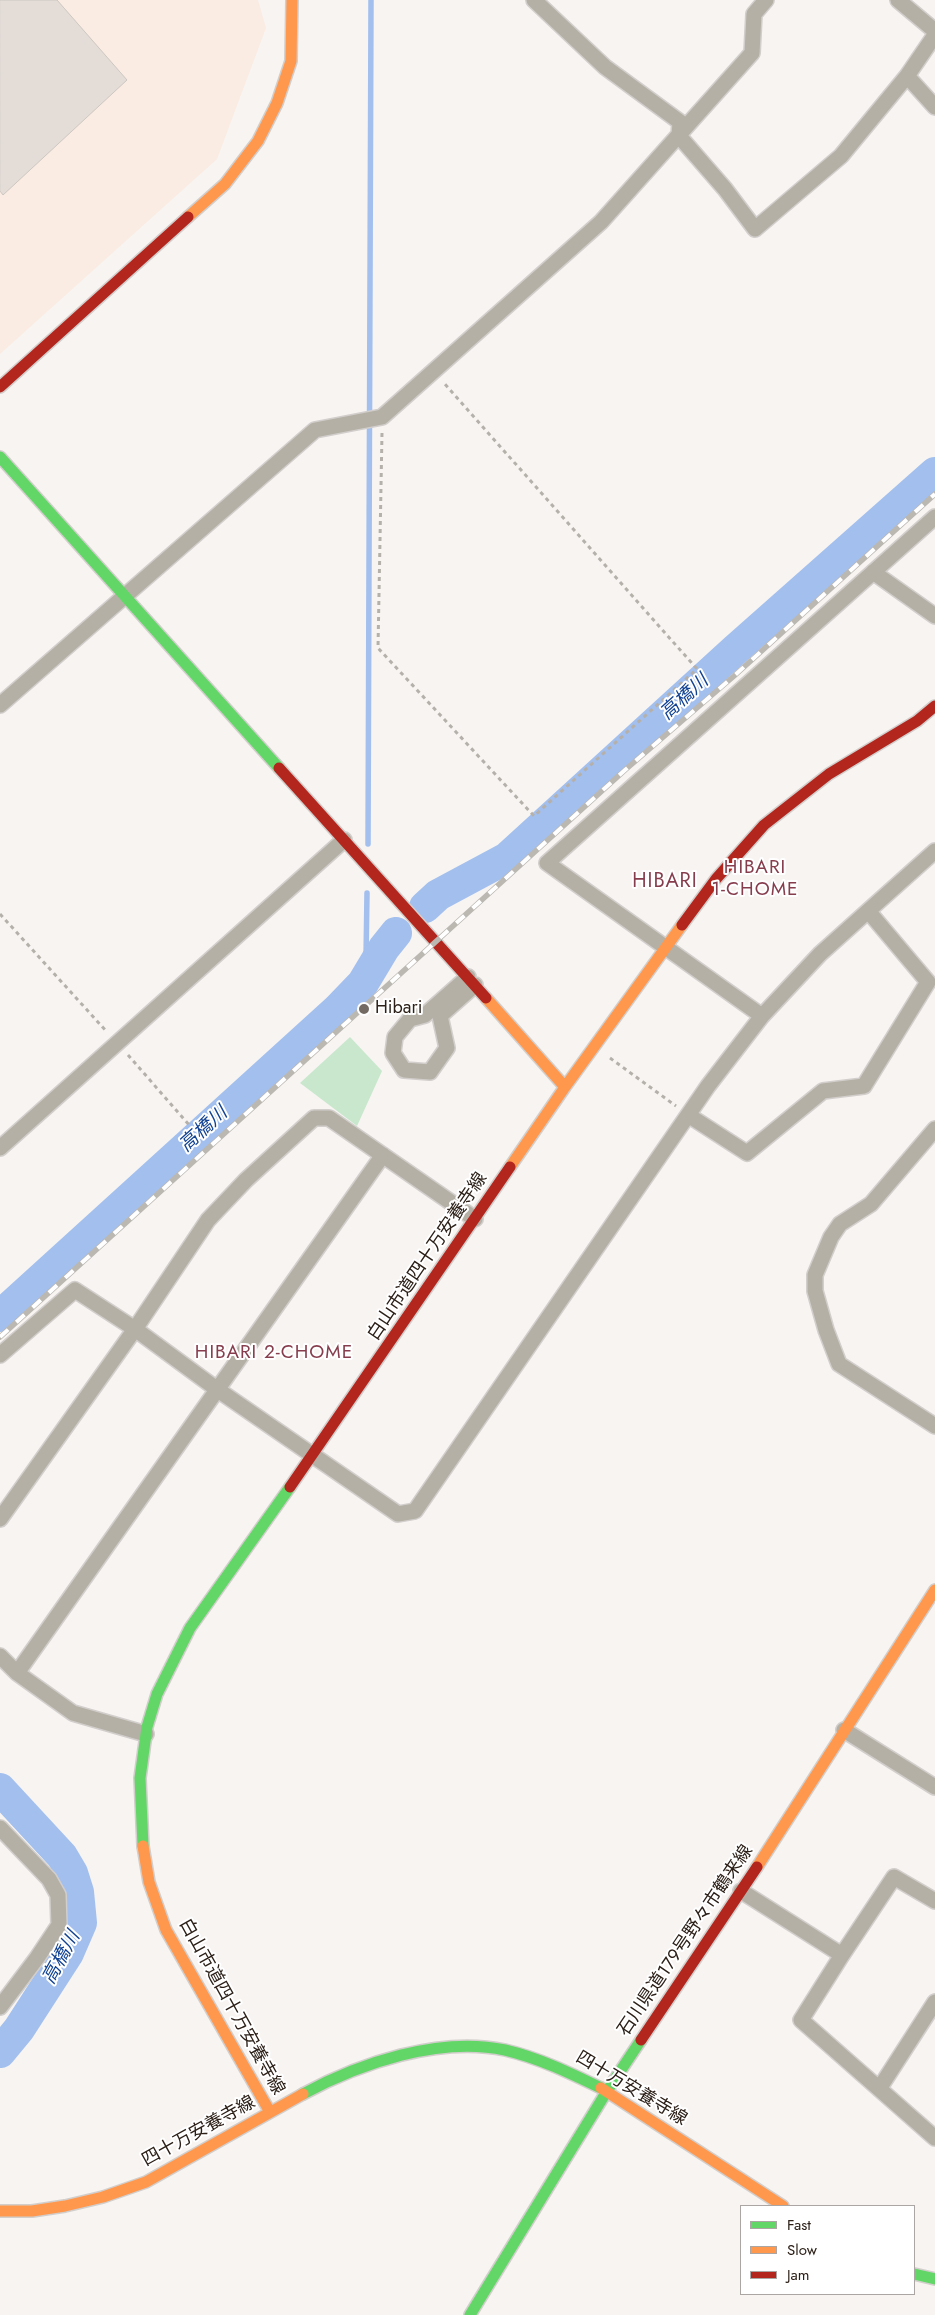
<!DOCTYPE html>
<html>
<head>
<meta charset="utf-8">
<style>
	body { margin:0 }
	#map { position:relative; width:935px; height:2315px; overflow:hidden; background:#f7f4f2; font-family:Jost,sans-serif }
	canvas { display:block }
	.legend { position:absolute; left:740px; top:2205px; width:175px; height:90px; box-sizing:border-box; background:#fff; border:1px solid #aba6a3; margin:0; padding:6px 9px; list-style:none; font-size:15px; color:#2c2018 }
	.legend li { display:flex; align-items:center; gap:10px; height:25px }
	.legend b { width:25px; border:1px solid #aba6a3 }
</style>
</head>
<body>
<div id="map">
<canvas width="935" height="2315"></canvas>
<ul class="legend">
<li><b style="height:6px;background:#63d668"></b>Fast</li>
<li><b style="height:6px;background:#ff974d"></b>Slow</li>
<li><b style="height:6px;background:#b3261e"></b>Jam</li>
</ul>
</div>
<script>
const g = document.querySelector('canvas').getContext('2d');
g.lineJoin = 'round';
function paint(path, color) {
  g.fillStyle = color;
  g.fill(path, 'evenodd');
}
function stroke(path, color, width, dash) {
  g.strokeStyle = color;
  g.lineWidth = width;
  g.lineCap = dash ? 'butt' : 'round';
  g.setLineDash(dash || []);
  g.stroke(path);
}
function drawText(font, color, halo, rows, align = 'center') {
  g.font = font + ' Jost,"Noto Sans JP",sans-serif';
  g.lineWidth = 4;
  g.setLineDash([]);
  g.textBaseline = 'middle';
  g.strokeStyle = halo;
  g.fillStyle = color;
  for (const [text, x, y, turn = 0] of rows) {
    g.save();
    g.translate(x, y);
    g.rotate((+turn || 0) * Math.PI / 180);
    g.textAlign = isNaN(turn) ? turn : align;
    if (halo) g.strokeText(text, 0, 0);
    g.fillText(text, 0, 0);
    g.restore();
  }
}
paint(new Path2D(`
	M0 0H258L266 28 217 159 0 354Z`), '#faece2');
paint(new Path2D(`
	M350 1037 382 1071 357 1126 300 1083Z`), '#c8e7cc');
stroke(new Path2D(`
	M368 844 371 0
	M363 983 366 958 367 893`), '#a2bfee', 5.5);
stroke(new Path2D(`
	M425 907 438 895 507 858 735 650 935 473
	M0 1316 338 1009 363 983 384 948 396 933
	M0 1789 62 1856 72 1873 78 1892 81 1923 68 1953 19 2029 0 2052`), '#a2bfee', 32);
const building = new Path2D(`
	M0 0H57L127 80 3 195 0 191Z`);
paint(building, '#e3dcd7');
stroke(building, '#cec7c2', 1);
const street = new Path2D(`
	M534 0 605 67 680 122 679 136 725 189 755 229 841 156 907 76 935 35
	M898 0 935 31
	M907 76 935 107
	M873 572 935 616
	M0 705 315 430 382 417 601 222 752 53 754 14 766 0
	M468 977 425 1015 410 1019 395 1037 393 1053 404 1070 430 1072 447 1048 440 1016 475 985
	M762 1016 547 863 935 517
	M688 1115 747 1153 823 1091 864 1086 928 982 869 912
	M935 1129 871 1204 840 1224 831 1237 815 1275V1291L826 1330 839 1364 935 1426
	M0 1148 344 840
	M0 1355 75 1290 135 1329 208 1220 246 1180 314 1118H329L475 1219
	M0 1519 135 1329 218 1390 398 1514 415 1511 708 1086 762 1016 820 954 935 851
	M0 1656 17 1673 73 1713 146 1734
	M17 1673 383 1155
	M844 1730 935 1787
	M0 1828 49 1879 58 1895 59 1925 37 1958 0 2007
	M741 1891 842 1955
	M935 1901 894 1877 842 1955 801 2020 935 2138
	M879 2089 935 2002`);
const fast = new Path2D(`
	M0 457 279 768
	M143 1846 140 1778 147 1727 157 1694 190 1628 290 1487
	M303 2094C360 2063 440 2036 505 2050 539 2058 570 2073 601 2088
	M914 2274 935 2279
	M470 2315 607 2091 641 2040`);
const slow = new Path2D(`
	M188 217 225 184 258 141 277 103 291 61 292 0
	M486 998 565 1087
	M510 1167 565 1087 682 925
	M143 1846 149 1882 166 1930 270 2112
	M757 1867 935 1590
	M601 2088 783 2206
	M0 2211H32L65 2206 103 2197 146 2182 303 2094`);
const jam = new Path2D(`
	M0 387 188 217
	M279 768 486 998
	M682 925 716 879 764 825 829 774 917 721 935 706
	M290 1487 510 1167
	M641 2040 757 1867`);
stroke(street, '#d2cecc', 18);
stroke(fast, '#d2cecc', 14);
stroke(slow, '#d2cecc', 14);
stroke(jam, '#d2cecc', 14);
stroke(new Path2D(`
	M382 433 378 648 534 816 697 669 444 383
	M0 914 107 1032
	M128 1055 190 1126
	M610 1058 676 1106`), '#b5b1aa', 3, [4, 4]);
stroke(street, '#b4b0a5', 15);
stroke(fast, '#63d668', 11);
stroke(slow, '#ff974d', 11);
stroke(jam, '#b3261e', 11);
const rail = new Path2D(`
	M0 1337 625 770 734 676 935 494`);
stroke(rail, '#bbb7b1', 5.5);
stroke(rail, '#fff', 4, [11]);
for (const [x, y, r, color] of [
	[364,1009,6,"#736a64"]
]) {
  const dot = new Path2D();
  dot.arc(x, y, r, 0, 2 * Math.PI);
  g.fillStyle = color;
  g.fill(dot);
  stroke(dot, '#fff', 2);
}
drawText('18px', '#2c2018', '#fff', [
	["Hibari",375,1009]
], 'left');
drawText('18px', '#2c2018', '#fff', [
	["白山市道四十万安養寺線",428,1257,-56],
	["石川県道179号野々市鶴来線",686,1941,-56],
	["白山市道四十万安養寺線",231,2007,61],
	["四十万安養寺線",631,2089,31],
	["四十万安養寺線",199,2132,-29]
]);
drawText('italic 19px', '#114292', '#fff', [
	["高橋川",685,698,-42],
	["高橋川",204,1130,-42],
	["高橋川",62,1958,-61]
]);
g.letterSpacing = '1px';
drawText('19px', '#863d4d', '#fff', [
	["HIBARI",755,868],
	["1-CHOME",755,890],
	["HIBARI 2-CHOME",274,1353]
]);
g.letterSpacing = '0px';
g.letterSpacing = '1px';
drawText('20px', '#863d4d', '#fff', [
	["HIBARI",665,882]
]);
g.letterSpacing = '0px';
</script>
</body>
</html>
